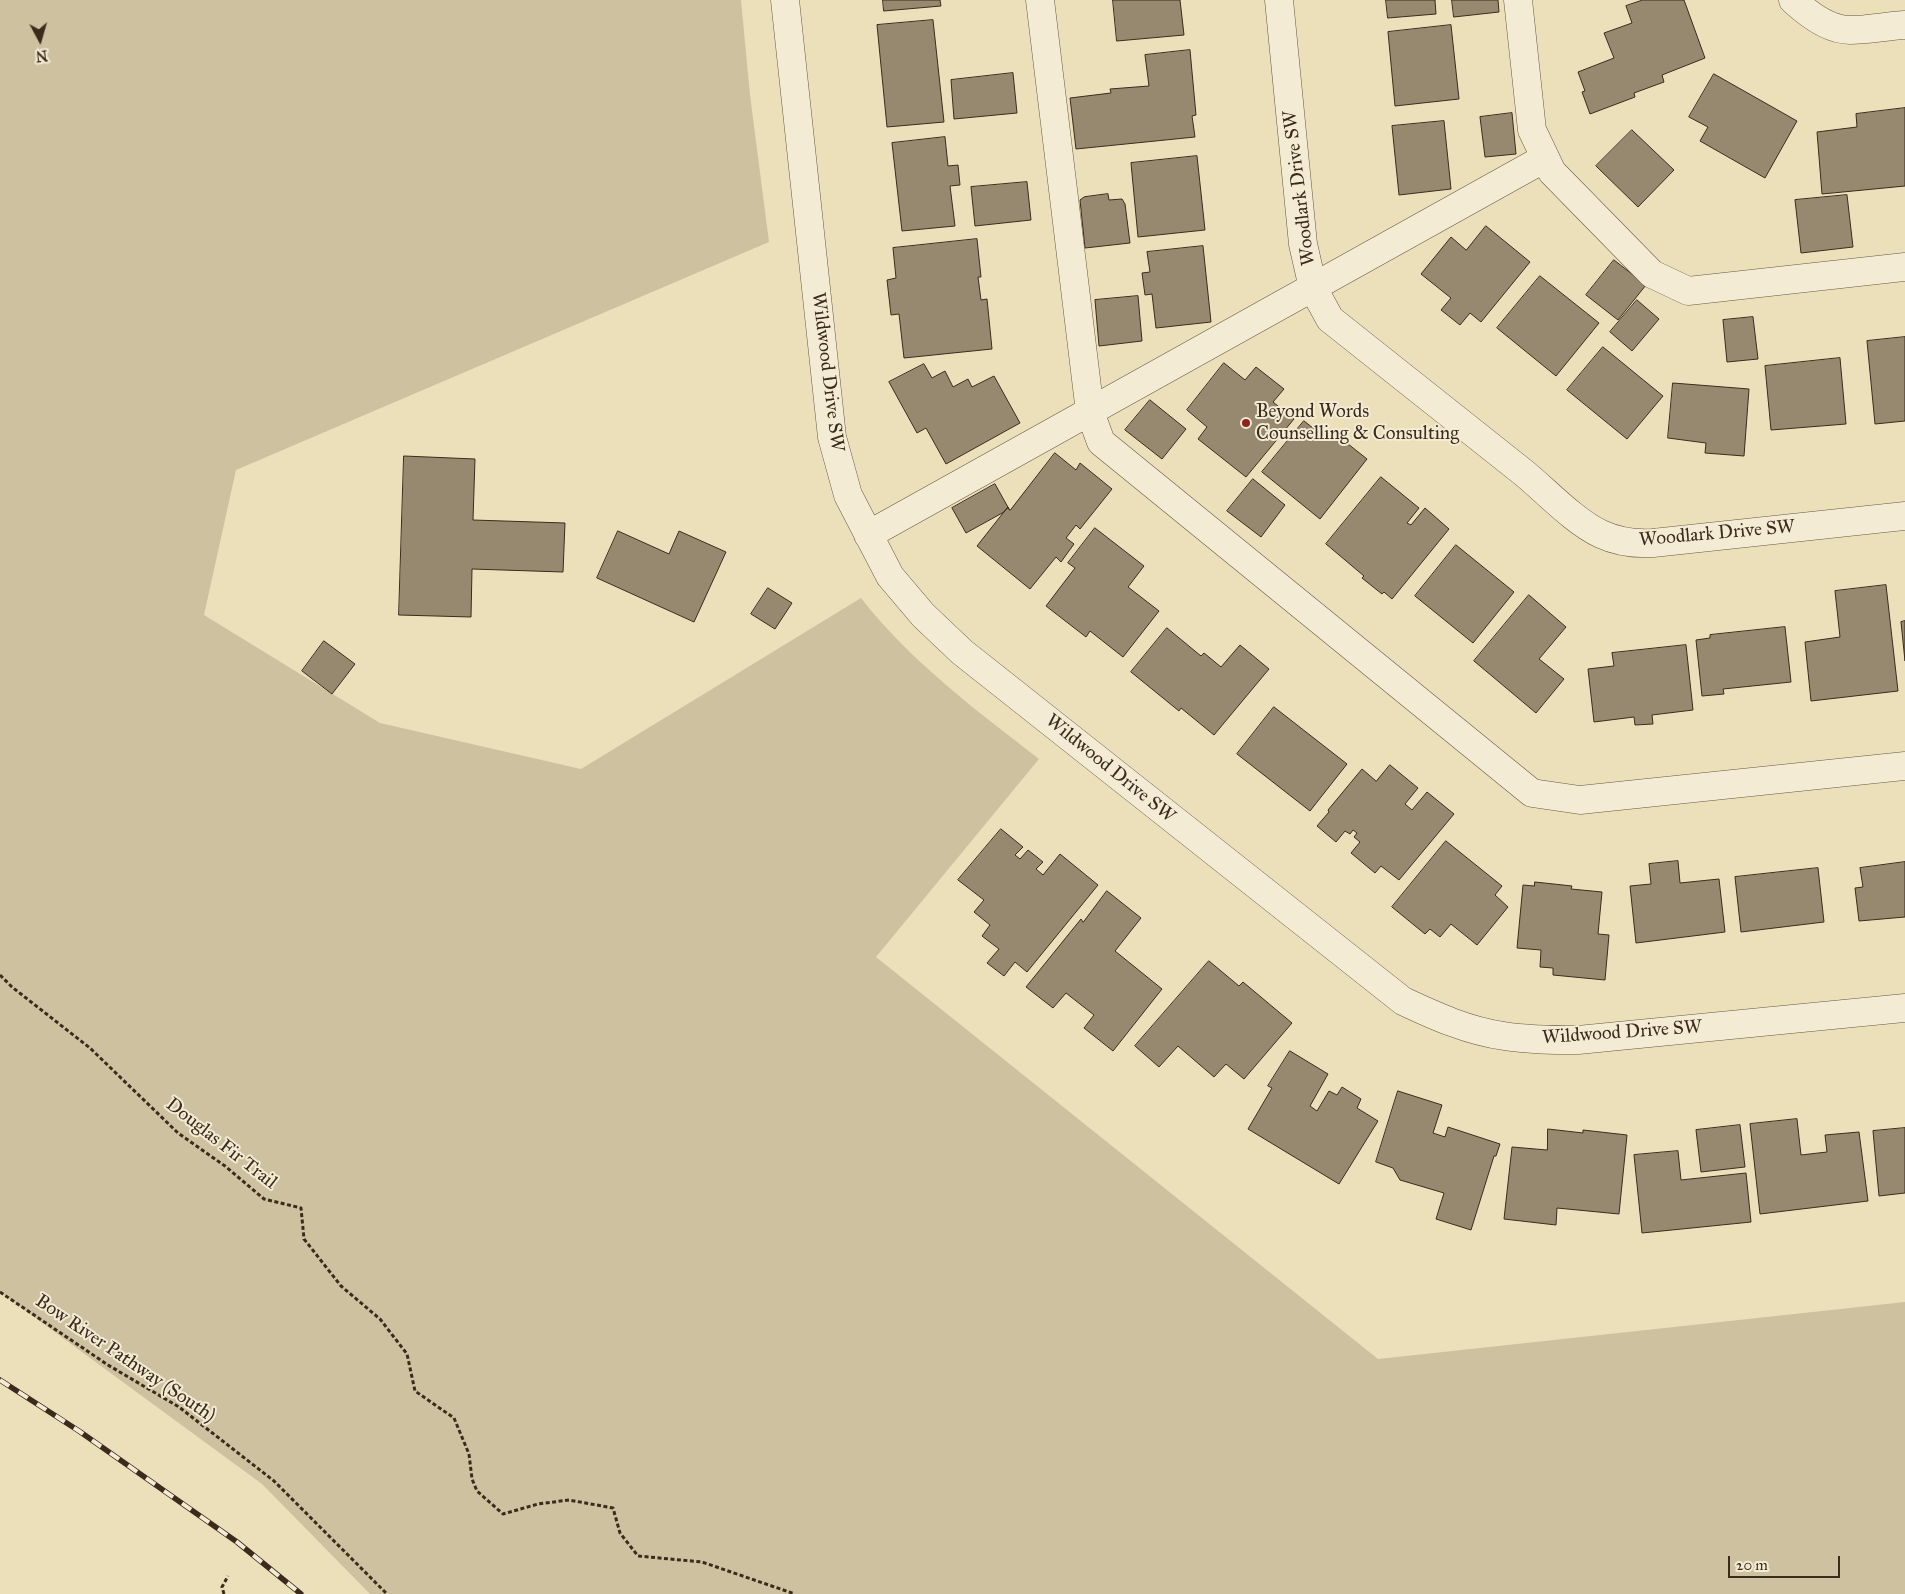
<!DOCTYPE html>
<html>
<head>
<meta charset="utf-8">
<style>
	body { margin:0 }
	#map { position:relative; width:1905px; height:1594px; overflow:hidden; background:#ece0bb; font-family:"IM FELL Great Primer",serif }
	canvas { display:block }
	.north { position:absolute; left:15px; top:15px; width:50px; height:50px; -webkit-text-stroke:4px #f3ebd3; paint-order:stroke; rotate:174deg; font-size:14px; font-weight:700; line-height:20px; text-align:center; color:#3b2b1d }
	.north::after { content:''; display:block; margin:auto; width:18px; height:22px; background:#3b2b1d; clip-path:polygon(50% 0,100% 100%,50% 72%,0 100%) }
	.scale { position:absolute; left:1728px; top:1556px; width:112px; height:22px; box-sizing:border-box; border:2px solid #3b2b1d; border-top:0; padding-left:6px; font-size:15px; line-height:18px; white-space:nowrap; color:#3b2b1d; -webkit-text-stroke:4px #f3ebd3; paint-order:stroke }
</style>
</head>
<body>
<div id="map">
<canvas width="1905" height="1594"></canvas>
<div class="north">N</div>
<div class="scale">20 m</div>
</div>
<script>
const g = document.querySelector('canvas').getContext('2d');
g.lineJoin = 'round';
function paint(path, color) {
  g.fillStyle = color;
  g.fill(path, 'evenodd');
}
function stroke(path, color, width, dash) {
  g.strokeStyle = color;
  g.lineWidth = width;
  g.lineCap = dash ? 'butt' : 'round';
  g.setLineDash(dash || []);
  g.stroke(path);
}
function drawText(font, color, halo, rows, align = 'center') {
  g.font = font + ' "IM FELL Great Primer",serif';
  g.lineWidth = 4;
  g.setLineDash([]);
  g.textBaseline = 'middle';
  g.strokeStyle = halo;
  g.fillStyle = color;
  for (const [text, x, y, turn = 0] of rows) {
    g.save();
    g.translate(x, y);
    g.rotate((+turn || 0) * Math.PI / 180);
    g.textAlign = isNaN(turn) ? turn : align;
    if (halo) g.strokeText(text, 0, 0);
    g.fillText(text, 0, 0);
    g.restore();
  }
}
paint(new Path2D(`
	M0 0H741L750 95 769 242 236 470 204 615 380 723 581 769 861 598C910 661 976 710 1039 759L876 957 1378 1359 1905 1302V1594H370L262 1484 0 1292Z`), '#cec1a0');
const building = new Path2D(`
	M883 0H940L941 6 884 11Z
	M1113 0H1180L1184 35 1117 41Z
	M1386 0H1435L1436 14 1388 18Z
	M1452 0H1498L1499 12 1454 17Z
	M1643 0H1684L1705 58 1662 75 1664 82 1634 93 1635 97 1590 114 1582 92 1585 91 1578 72 1614 58 1604 33 1632 23 1626 6Z
	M933 20 944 122 887 127 877 25Z
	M1451 25 1459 99 1395 106 1388 32Z
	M1190 50 1196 115 1192 116 1195 137 1076 149 1070 98 1111 93 1110 89 1149 86 1145 55Z
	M1013 73 1017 113 954 119 951 80Z
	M1714 74 1797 121 1765 178 1700 141 1708 127 1689 117Z
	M1905 108V186L1822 194 1817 132 1857 127 1856 114Z
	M1512 113 1516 154 1485 157 1480 117Z
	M1444 121 1451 189 1399 195 1392 126Z
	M1632 130 1674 170 1638 207 1596 166Z
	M945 137 948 166 958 165 960 185 950 186 955 226 902 231 892 143Z
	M1197 156 1205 230 1138 237 1131 163Z
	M1027 182 1031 220 975 226 971 187Z
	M1108 194 1109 200 1122 199 1125 204 1130 243 1085 248 1080 200 1084 197Z
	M1847 195 1853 247 1801 253 1795 200Z
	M1486 226 1530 262 1481 322 1470 313 1460 325 1441 310 1451 298 1421 274 1451 237 1466 250Z
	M977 239 981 277H978L981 300 987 299 992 349 904 358 899 314 891 315 887 280 896 278 893 248Z
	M1203 246 1211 322 1156 328 1152 294 1145 295 1142 273 1150 272 1147 252Z
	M1614 260 1646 285 1618 320 1586 295Z
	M1540 276 1599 323 1556 376 1497 328Z
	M1138 296 1142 341 1099 346 1095 300Z
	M1637 300 1659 319 1632 351 1610 332Z
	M1753 317 1758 359 1727 362 1723 320Z
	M1905 337V421L1875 424 1867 341Z
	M1603 347 1663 396 1627 439 1567 390Z
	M1840 358 1846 424 1771 430 1765 366Z
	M1224 363 1245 380 1256 367 1284 389 1273 402 1294 419 1246 477 1198 439 1207 427 1187 410Z
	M924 364 932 378 945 371 953 387 968 379 972 387 994 376 1020 423 946 464 926 428 917 433 889 382Z
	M1673 383 1749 389 1744 456 1705 453 1706 443 1668 438Z
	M1150 400 1186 429 1162 459 1125 430Z
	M1304 421 1327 439 1333 432 1367 459 1320 519 1262 472Z
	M1055 453 1076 470 1080 463 1112 489 1080 529 1076 525 1066 538 1074 544 1061 562 1056 557 1030 589 977 546 1007 508 1010 510Z
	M404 456 475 459 473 520 565 523 563 572 472 569 471 617 399 615Z
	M1381 477 1419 508 1407 523 1411 525 1425 508 1449 529 1392 599 1384 592 1382 594 1362 578 1364 576 1326 544Z
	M1253 479 1285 505 1261 537 1227 511Z
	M995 484 1009 509 1008 507 1004 512 966 533 952 508Z
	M1095 528 1144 566 1128 587 1159 611 1123 657 1090 631 1086 637 1046 606 1075 568 1068 563Z
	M618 531 669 554 679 531 726 552 694 622 597 578Z
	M1456 545 1514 592 1473 643 1415 596Z
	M1886 585 1898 691 1811 701 1805 642 1840 637 1835 591Z
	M768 588 792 603 775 629 751 614Z
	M1529 595 1566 627 1539 659 1564 679 1536 713 1474 661Z
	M1905 621V661L1901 622Z
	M1785 627 1791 682 1723 689 1724 694 1702 696 1696 640 1710 638V635Z
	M1167 628 1201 656 1204 653 1221 667 1240 645 1269 669 1214 735 1181 708 1179 711 1131 672Z
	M324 641 355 664 332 694 302 671Z
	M1686 645 1693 710 1652 715 1653 724 1635 725 1634 717 1594 722 1588 669 1614 666 1612 653Z
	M1274 707 1347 764 1310 811 1237 754Z
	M1390 765 1418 788 1405 804 1412 810 1427 792 1454 814 1399 880 1381 866 1375 873 1351 853 1360 842 1354 837 1357 833 1353 830 1350 834 1345 831 1336 842 1317 826 1329 812 1328 810 1362 769 1376 781Z
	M1001 829 1023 847 1015 855 1020 859 1028 850 1043 862 1036 869 1043 875 1060 854 1098 885 1027 972 1015 962 1004 976 987 963 999 949 982 936 990 925 974 912 984 900 958 880Z
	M1446 841 1502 886 1495 895 1508 907 1477 945 1451 924 1440 937 1430 929 1425 934 1392 907Z
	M1678 861 1680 883 1719 879 1725 932 1636 943 1630 886 1651 884 1649 864Z
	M1905 862V917L1859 921 1855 888 1863 887 1860 868Z
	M1818 868 1824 922 1741 932 1735 877Z
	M1535 882 1572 886 1571 889 1602 892 1598 934 1609 935 1605 980 1553 975V968L1540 967 1541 950 1517 948 1523 885 1534 886Z
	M1107 891 1141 918 1115 951 1162 989 1113 1051 1084 1028 1094 1015 1066 993 1053 1008 1026 987 1081 919 1083 922Z
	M1209 961 1239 986 1243 982 1292 1023 1244 1079 1226 1064 1214 1077 1178 1046 1159 1067 1135 1046Z
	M1290 1051 1328 1074 1310 1106 1317 1111 1329 1091 1337 1095 1342 1087 1361 1099 1357 1108 1378 1121 1339 1184 1248 1129 1272 1088 1268 1086Z
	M1398 1091 1442 1105 1433 1133 1445 1137 1448 1127 1500 1144 1496 1156H1494L1471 1230 1436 1219 1444 1193 1400 1180 1393 1168 1376 1162Z
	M1797 1119 1801 1155 1827 1152 1825 1135 1859 1132 1868 1201 1760 1214 1750 1124Z
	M1740 1125 1745 1167 1701 1172 1696 1130Z
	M1905 1128V1193L1879 1196 1873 1131Z
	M1548 1129 1583 1133V1130L1627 1135 1619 1214 1557 1208 1556 1225 1504 1219 1512 1147 1547 1150Z
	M1678 1151 1681 1180 1746 1173 1751 1222 1642 1233 1634 1155Z`);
paint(building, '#97896f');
stroke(building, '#3b2b1d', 1);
const minor = new Path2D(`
	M785 0 832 437 848 495 890 576 923 615 962 652 1403 1001C1435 1016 1468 1031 1504 1036 1529 1040 1553 1040 1578 1040L1905 1008
	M1040 0 1090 412 1101 442 1532 793 1580 800 1905 766
	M1279 0 1303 244 1313 288 1330 319C1395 370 1459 422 1524 473 1547 492 1575 522 1601 534 1618 542 1635 544 1653 543L1905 516
	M1518 0 1532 130 1552 172 1652 274 1688 291 1905 267
	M1793 0C1808 14 1829 30 1850 30 1868 30 1887 26 1905 25
	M868 535 1545 158`);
stroke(minor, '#675844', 29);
stroke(new Path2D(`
	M0 975 12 987 90 1048 178 1133 225 1166 264 1199 301 1208 304 1239 341 1286 380 1319 407 1354 415 1391 454 1418 469 1454 472 1479 477 1491 503 1514 538 1504 569 1500 613 1508 620 1533 638 1556 702 1562 795 1594
	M0 1292 108 1365 179 1407 274 1481 387 1594
	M224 1594 222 1587 228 1576`), '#3b2b1d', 3, [4, 2.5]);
stroke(minor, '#f3ebd3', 28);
const rail = new Path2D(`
	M0 1380 79 1431 237 1542 301 1594`);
stroke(rail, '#3b2b1d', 5.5);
stroke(rail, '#f3ebd3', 4, [11]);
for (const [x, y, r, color] of [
	[1246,423,5,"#8f2418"]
]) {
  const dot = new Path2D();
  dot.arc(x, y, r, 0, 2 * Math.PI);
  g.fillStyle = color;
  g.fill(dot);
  stroke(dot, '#f3ebd3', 2);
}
drawText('19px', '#3b2b1d', '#f3ebd3', [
	["Woodlark Drive SW",1300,188,-97],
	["Wildwood Drive SW",827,372,83],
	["Woodlark Drive SW",1717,534,-5],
	["Wildwood Drive SW",1110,769,39],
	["Wildwood Drive SW",1622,1033,-4],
	["Douglas Fir Trail",221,1144,38],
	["Bow River Pathway (South)",125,1359,34]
]);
drawText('19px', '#3b2b1d', '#f3ebd3', [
	["Beyond Words",1256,412],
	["Counselling & Consulting",1256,434]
], 'left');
</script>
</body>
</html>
